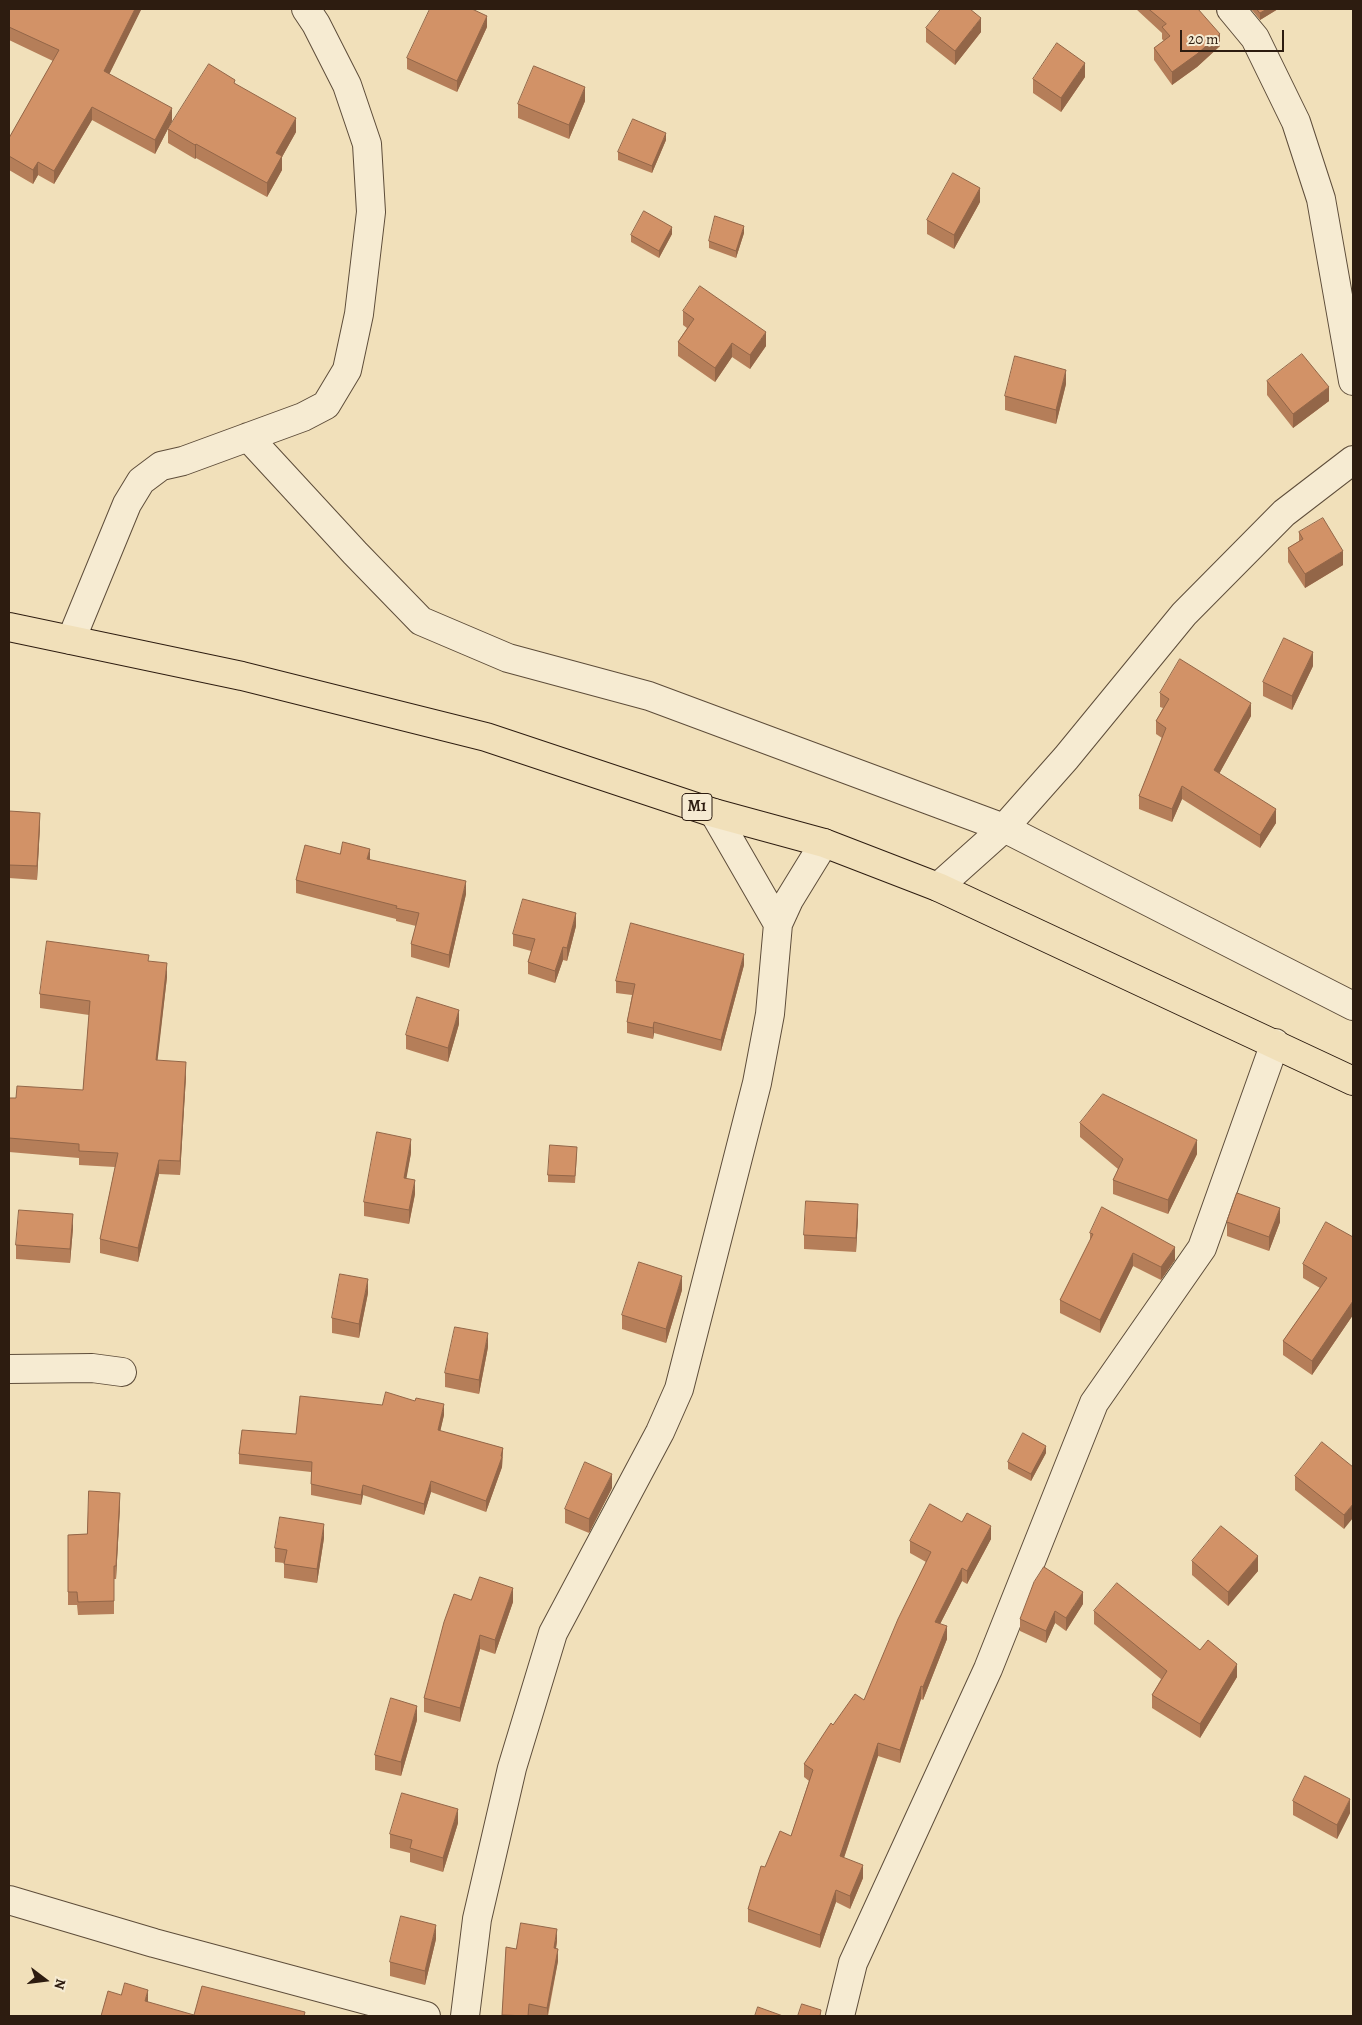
<!DOCTYPE html>
<html>
<head>
<meta charset="utf-8">
<style>
	body { margin:0 }
	#map { position:relative; width:1362px; height:2025px; overflow:hidden; background:#f1e0ba; font-family:Alegreya,serif }
	canvas { display:block }
	.frame { position:absolute; inset:0; border:10px solid #2d1c10; pointer-events:none }
	.north { position:absolute; left:20px; top:1955px; width:50px; height:50px; -webkit-text-stroke:4px #f6ebd2; paint-order:stroke; rotate:105deg; font-size:14px; font-weight:700; line-height:20px; text-align:center; color:#2d1c10 }
	.north::after { content:''; display:block; margin:auto; width:18px; height:22px; background:#2d1c10; clip-path:polygon(50% 0,100% 100%,50% 72%,0 100%) }
	.scale { position:absolute; left:1180px; top:30px; width:104px; height:22px; box-sizing:border-box; border:2px solid #2d1c10; border-top:0; padding-left:6px; font-size:15px; line-height:18px; white-space:nowrap; color:#2d1c10; -webkit-text-stroke:4px #f6ebd2; paint-order:stroke }
</style>
</head>
<body>
<div id="map">
<canvas width="1362" height="2025"></canvas>
<div class="frame"></div>
<div class="north">N</div>
<div class="scale">20 m</div>
</div>
<script>
const g = document.querySelector('canvas').getContext('2d');
g.lineJoin = 'round';
function stroke(path, color, width, dash) {
  g.strokeStyle = color;
  g.lineWidth = width;
  g.lineCap = dash ? 'butt' : 'round';
  g.setLineDash(dash || []);
  g.stroke(path);
}
function paint(path, color) {
  g.fillStyle = color;
  g.fill(path, 'evenodd');
}
function drawText(font, color, halo, rows, align = 'center') {
  g.font = font + ' Alegreya,serif';
  g.lineWidth = 4.5;
  g.setLineDash([]);
  g.textBaseline = 'middle';
  g.strokeStyle = halo;
  g.fillStyle = color;
  for (const [text, x, y, turn = 0] of rows) {
    g.save();
    g.translate(x, y);
    g.rotate((+turn || 0) * Math.PI / 180);
    g.textAlign = isNaN(turn) ? turn : align;
    if (halo) g.strokeText(text, 0, 0);
    g.fillText(text, 0, 0);
    g.restore();
  }
}
const street = new Path2D(`
	M1231 9 1255 38 1296 122 1321 199 1353 381
	M248 437 355 553 421 621 508 658 649 696 1004 828 1353 1006
	M71 640 127 504 141 481 161 466 183 461 303 417 326 405 347 370 359 314 371 212 367 144 347 85 316 24 306 9
	M714 813 778 924
	M938 887 1004 828 1066 758 1184 614 1284 513 1353 460
	M9 1369 92 1368 122 1372
	M9 1900 154 1943 426 2016
	M465 2016 477 1919 512 1768 553 1633 660 1432 679 1389 757 1083 770 1014 778 924 789 900 824 843
	M840 2016 853 1963 988 1669 1094 1403 1202 1248 1275 1043`);
const highway = new Path2D(`
	M9 627 242 676 486 737 714 813 824 843 938 887 1353 1081`);
stroke(street, '#5e4d3a', 30);
stroke(highway, '#2d1c10', 30);
stroke(street, '#f6ebd2', 28);
stroke(highway, '#f1e0ba', 28);
paint(new Path2D(`
	M9 9H141L109 74 172 121 155 154 92 120 54 184 38 175 33 184 9 170V138L53 61 9 40Z
	M1136 9H1198L1220 46 1197 67 1172 85 1154 60V48L1164 41 1162 39V33Z
	M1251 9H1278L1260 20Z
	M487 27 457 92 407 69V58Z
	M926 28 981 32 955 65 926 42Z
	M1085 77 1061 112 1033 93V79Z
	M235 84 296 132 282 157V170L267 197 196 158 195 159 168 143V129Z
	M585 101 569 139 518 118V104Z
	M666 140 652 173 618 160V152Z
	M980 202 954 249 927 234V220Z
	M744 233 736 258 709 248V241Z
	M672 234 659 258 631 242V235Z
	M683 311 766 346 750 369 732 357 715 382 678 356V342L687 328 683 325Z
	M1267 381 1329 401 1293 428 1267 395Z
	M1066 384 1056 424 1005 410V396Z
	M1299 532 1343 565 1305 588 1288 562V548L1299 541Z
	M1313 666 1292 710 1263 696V682Z
	M1160 693 1251 716 1219 774 1276 823 1260 848 1182 799 1172 822 1139 809V796L1162 738 1156 734V721L1163 708 1160 707Z
	M9 811 40 826 37 880 9 878Z
	M340 854 370 860 466 894 449 968 411 957V944L416 926 396 921V919L296 893V880Z
	M576 926 567 961 563 960 555 983 528 974V962L531 951 513 946V934Z
	M149 961 167 977 157 1060 186 1076 180 1175 159 1174 138 1262 100 1253V1239L115 1167 79 1165V1158L9 1152V1098H16L83 1090 89 1015 40 1008V994Z
	M744 965 721 1051 654 1033 653 1039 627 1033V1022L632 995 616 993V981Z
	M459 1024 448 1062 406 1049V1035Z
	M1080 1123 1197 1154 1168 1214 1113 1194V1180L1118 1169 1080 1137Z
	M411 1153 406 1178 415 1194 409 1224 364 1216V1202Z
	M577 1154 575 1183 548 1182V1175Z
	M858 1218 856 1252 804 1249V1235Z
	M1227 1222H1280L1269 1251 1227 1236Z
	M73 1228 70 1263 16 1259V1245Z
	M1090 1233 1175 1260 1161 1280 1133 1266 1100 1333 1060 1313V1300L1090 1241Z
	M1353 1237V1315L1312 1375 1283 1355V1341L1320 1288 1303 1278V1264Z
	M682 1290 666 1343 622 1329V1315Z
	M368 1293 359 1338 332 1333V1318Z
	M488 1347 479 1394 445 1387V1373Z
	M444 1415 440 1431 503 1448 502 1467 486 1512 431 1492 424 1515 363 1495 361 1505 311 1495V1472L239 1464V1454L296 1434Z
	M1046 1453 1031 1481 1008 1469V1462Z
	M1353 1467 1344 1529 1295 1490V1476Z
	M612 1488 589 1533 565 1523V1509Z
	M120 1506 116 1579H114V1614L78 1615 77 1605H68V1535L87 1534Z
	M962 1522 991 1539 967 1584 962 1581 940 1624 947 1639 923 1700 921 1699 900 1763 878 1756 844 1858 863 1878 850 1909 836 1902 820 1948 748 1922V1909L765 1867 791 1836 809 1781 804 1777V1764L833 1725 864 1700 926 1562 910 1553V1541Z
	M324 1538 317 1583 284 1578V1563L275 1562V1548Z
	M1192 1561 1258 1571 1228 1606 1192 1575Z
	M471 1600 513 1602 495 1654 480 1649 460 1722 424 1712V1698Z
	M1083 1604 1066 1631 1055 1623 1046 1643 1020 1631V1619Z
	M1094 1611 1200 1650 1237 1677 1200 1738 1152 1708V1695L1161 1679 1094 1624Z
	M417 1720 401 1776 375 1770V1755Z
	M1293 1801 1350 1813 1337 1839 1293 1815Z
	M458 1823 443 1872 410 1862V1853L390 1848V1834Z
	M436 1939 425 1985 390 1976V1962Z
	M557 1941 556 1949 558 1961 548 2016H502L506 1947 516 1949Z`), '#b57e59');
paint(new Path2D(`
	M135 9H141V10L104 85V71Z
	M1267 9H1278L1260 20V13Z
	M487 16V27L457 92V81Z
	M981 18V32L955 65V51Z
	M1220 34V46L1197 67 1172 85V72Z
	M1085 63V77L1061 112V98Z
	M585 87V101L569 139V125Z
	M92 107V120L54 184V171Z
	M172 108V121L155 154V140Z
	M296 118V132L282 157V170L267 197V183L276 153Z
	M666 133V140L652 173V166Z
	M196 144V158L195 159V145Z
	M38 162V175L33 184V170Z
	M980 188V202L954 249V235Z
	M744 226V233L736 258V251Z
	M672 227V234L659 258V251Z
	M766 332V346L750 369V355Z
	M732 343V357L715 382V368Z
	M1066 370V384L1056 424V410Z
	M1329 387V401L1293 428V414Z
	M1343 551V565L1305 588V574Z
	M1313 652V666L1292 710V696Z
	M1251 703V716L1214 783V770Z
	M1182 786V799L1172 822V809Z
	M1276 809V823L1260 848V835Z
	M40 813V826L37 880V866Z
	M370 849V862L367 859Z
	M466 881V894L449 968V955Z
	M576 913V926L567 961V948Z
	M563 947V960L555 983V971Z
	M744 954V965L721 1051V1040Z
	M167 963V977L156 1074V1060Z
	M459 1010V1024L448 1062V1048Z
	M654 1022V1033L653 1039V1028Z
	M186 1062V1076L180 1175V1161Z
	M411 1139V1153L404 1192V1178Z
	M1197 1140V1154L1168 1214V1200Z
	M159 1160V1174L138 1262V1248Z
	M415 1180V1194L409 1224V1210Z
	M858 1204V1218L856 1252V1238Z
	M1280 1208V1222L1269 1251V1237Z
	M73 1214V1228L70 1263V1249Z
	M1175 1247V1260L1161 1280V1267Z
	M1133 1253V1266L1100 1333V1320Z
	M682 1276V1290L666 1343V1329Z
	M368 1279V1293L359 1338V1324Z
	M1353 1301V1315L1312 1375V1361Z
	M488 1333V1347L479 1394V1380Z
	M444 1404V1415L438 1441V1430Z
	M1046 1446V1453L1031 1481V1474Z
	M503 1448 502 1467 486 1512V1501Z
	M612 1474V1488L589 1533V1519Z
	M431 1481V1492L424 1515V1504Z
	M363 1485V1495L361 1505V1495Z
	M120 1493V1506L116 1579V1566Z
	M1353 1504V1518L1344 1529V1515Z
	M324 1524V1538L317 1583V1569Z
	M991 1526V1539L967 1584V1571Z
	M1258 1556V1571L1228 1606V1592Z
	M962 1568V1581L935 1634V1622Z
	M513 1588V1602L495 1654V1640Z
	M1083 1592V1604L1066 1631V1618Z
	M1055 1611V1623L1046 1643V1631Z
	M947 1626V1639L923 1700V1687Z
	M480 1635V1649L460 1722V1708Z
	M1237 1664V1677L1200 1738V1724Z
	M921 1686V1699L900 1763V1750Z
	M417 1706V1720L401 1776V1762Z
	M878 1743V1756L840 1869V1856Z
	M1350 1799V1813L1337 1839V1825Z
	M458 1809V1823L443 1872V1858Z
	M863 1865V1878L850 1909V1896Z
	M836 1890V1902L820 1948V1935Z
	M436 1925V1939L425 1985V1971Z
	M557 1929V1941L554 1960V1948Z
	M558 1949V1961L547 2016V2008Z
	M148 1990V2003L145 2001Z`), '#936648');
const building = new Path2D(`
	M9 9H135L104 71 172 108 155 140 92 107 54 171 38 162 33 170 9 156V138L59 50 9 27Z
	M430 9H472L487 16 457 81 407 58Z
	M941 9H970L981 18 955 51 926 28Z
	M1149 9H1198L1220 34 1197 54 1172 72 1154 48 1170 36 1162 27 1166 24Z
	M1257 9H1267L1260 13Z
	M1057 43 1085 63 1061 98 1033 79Z
	M209 64 235 80 234 83 296 118 276 153 282 156 267 183 196 144 195 145 168 129Z
	M534 66 585 87 569 125 518 104Z
	M633 119 666 133 652 166 618 152Z
	M953 173 980 188 954 235 927 220Z
	M644 211 672 227 659 251 631 235Z
	M715 216 744 226 736 251 709 241Z
	M700 286 766 332 750 355 732 343 715 368 678 342 694 319 683 311Z
	M1302 354 1329 387 1293 414 1267 381Z
	M1015 356 1066 370 1056 410 1005 396Z
	M1323 518 1343 551 1305 574 1288 548 1303 539 1299 532Z
	M1284 638 1313 652 1292 696 1263 682Z
	M1180 659 1251 703 1214 770 1276 809 1260 835 1182 786 1172 809 1139 796 1166 728 1156 721 1169 699 1160 693Z
	M9 811 40 813 37 866 9 865Z
	M343 842 370 849 367 859 466 881 449 955 411 944 419 913 396 908 397 906 296 880 305 845 340 854Z
	M523 899 576 913 567 948 563 947 555 971 528 962 535 939 513 934Z
	M631 923 744 954 721 1040 654 1022 653 1028 627 1022 635 984 616 981Z
	M47 941 149 955 148 961 167 963 156 1060 186 1062 180 1161 159 1160 138 1248 100 1239 118 1153 79 1151V1144L9 1138V1098H16L17 1086 83 1090 90 1001 40 994Z
	M417 997 459 1010 448 1048 406 1035Z
	M1103 1094 1197 1140 1168 1200 1113 1180 1123 1159 1080 1123Z
	M377 1132 411 1139 404 1178 415 1180 409 1210 364 1202Z
	M550 1145 577 1147 575 1176 548 1175Z
	M1237 1193 1280 1208 1269 1237 1227 1222Z
	M806 1201 858 1204 856 1238 804 1235Z
	M1102 1207 1175 1247 1161 1267 1133 1253 1100 1320 1060 1300 1093 1234 1090 1233Z
	M19 1210 73 1214 70 1249 16 1245Z
	M1326 1222 1353 1237V1301L1312 1361 1283 1341 1327 1278 1303 1264Z
	M639 1262 682 1276 666 1329 622 1315Z
	M340 1274 368 1279 359 1324 332 1318Z
	M455 1327 488 1333 479 1380 445 1373Z
	M386 1392 415 1401 416 1398 444 1404 438 1430 503 1448 501 1456 502 1457 486 1501 431 1481 424 1504 363 1485 361 1495 311 1484 312 1462 239 1454 242 1430 296 1434 300 1396 382 1405Z
	M1023 1433 1046 1446 1031 1474 1008 1462Z
	M1322 1442 1353 1467V1504L1344 1515 1295 1476Z
	M585 1462 612 1474 589 1519 565 1509Z
	M89 1491 120 1493 116 1566H114V1601L78 1602 77 1592H68V1535L87 1534Z
	M930 1504 962 1522 967 1513 991 1526 967 1571 962 1568 935 1622 947 1626 923 1687 921 1686 900 1750 878 1743 840 1856 863 1865 850 1896 836 1890 820 1935 748 1909 761 1866 765 1867 780 1831 791 1836 813 1770 804 1764 831 1723 833 1725 855 1694 864 1700 898 1619 931 1552 910 1541Z
	M280 1517 324 1524 317 1569 284 1564 287 1550 275 1548Z
	M1221 1526 1258 1556 1228 1592 1192 1561Z
	M1044 1567 1083 1592 1066 1618 1055 1611 1046 1631 1020 1619 1034 1582Z
	M480 1577 513 1588 495 1640 480 1635 460 1708 424 1698 444 1622 454 1594 471 1600Z
	M1117 1583 1200 1650 1208 1640 1237 1664 1200 1724 1152 1695 1167 1671 1094 1611Z
	M391 1698 417 1706 401 1762 375 1755Z
	M1305 1776 1350 1799 1337 1825 1293 1801Z
	M402 1793 458 1809 443 1858 410 1848 412 1840 390 1834Z
	M401 1916 436 1925 425 1971 390 1962Z
	M521 1923 557 1929 554 1948 558 1949 547 2008 529 2004 528 2016 502 2015 506 1947 516 1949Z
	M125 1983 148 1990 145 2001 194 2015 202 1986 305 2012 304 2016H101L108 1991 121 1995Z
	M802 2004 821 2010 820 2016H798Z
	M758 2007 783 2016H755Z`);
paint(building, '#d29267');
stroke(building, '#936648', 1);
for (const [x, y, w] of [
	[697,807,30]
]) {
  const box = new Path2D();
  box.roundRect(x - w / 2, y - 13.5, w, 27, 4);
  g.fillStyle = '#f6ebd2';
  g.fill(box);
  stroke(box, '#2d1c10', 1);
}
drawText('bold 16px', '#2d1c10', null, [
	["M1",697,807]
]);
</script>
</body>
</html>
